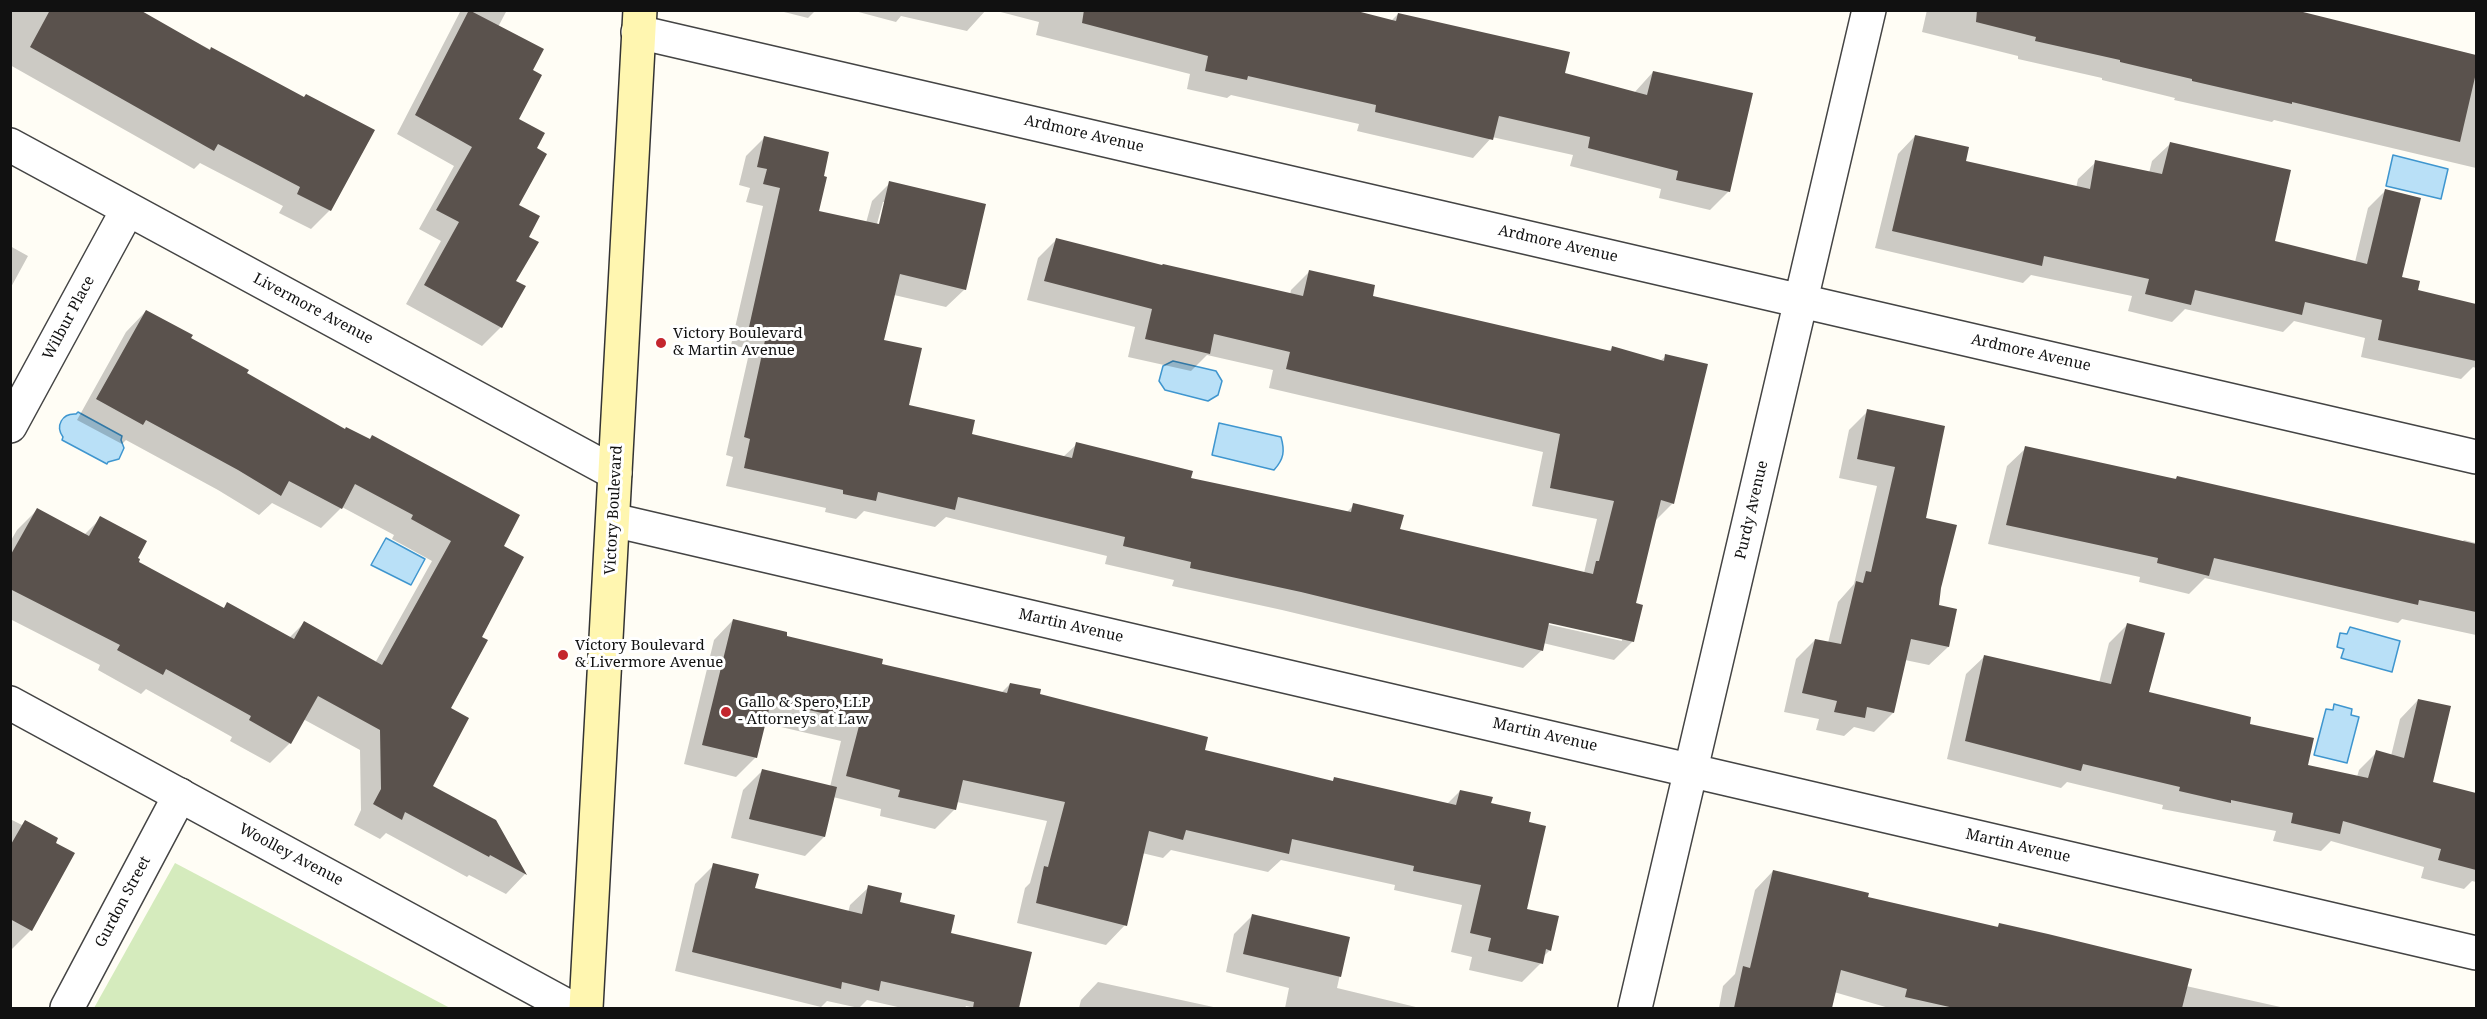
<!DOCTYPE html>
<html>
<head>
<meta charset="utf-8">
<style>
	body { margin:0 }
	#map { position:relative; width:2487px; height:1019px; overflow:hidden; background:#fffdf5; font-family:"Noto Serif",serif }
	canvas { display:block }
	.frame { position:absolute; inset:0; border:12px solid #111; pointer-events:none }
</style>
</head>
<body>
<div id="map">
<canvas width="2487" height="1019"></canvas>
<div class="frame"></div>
</div>
<script>
const g = document.querySelector('canvas').getContext('2d');
g.lineJoin = 'round';
function paint(path, color) {
  g.fillStyle = color;
  g.fill(path, 'evenodd');
}
function stroke(path, color, width, dash) {
  g.strokeStyle = color;
  g.lineWidth = width;
  g.lineCap = dash ? 'butt' : 'round';
  g.setLineDash(dash || []);
  g.stroke(path);
}
function drawText(font, color, halo, rows, align = 'center') {
  g.font = font + ' "Noto Serif",serif';
  g.lineWidth = 6;
  g.setLineDash([]);
  g.textBaseline = 'middle';
  g.strokeStyle = halo;
  g.fillStyle = color;
  for (const [text, x, y, turn = 0] of rows) {
    g.save();
    g.translate(x, y);
    g.rotate((+turn || 0) * Math.PI / 180);
    g.textAlign = isNaN(turn) ? turn : align;
    if (halo) g.strokeText(text, 0, 0);
    g.fillText(text, 0, 0);
    g.restore();
  }
}
paint(new Path2D(`
	M175 863 450 1008H94Z`), '#d5ebbd');
const water = new Path2D(`
	M2393 155 2448 169 2441 199 2386 186Z
	M1173 361 1216 371 1222 381 1218 395 1208 401 1165 390 1159 381 1163 366Z
	M78 412 122 436 121 440 124 448 119 459 108 462 107 464 62 440 63 437C55 426 62 413 76 414Z
	M1219 423 1281 437C1285 451 1284 459 1274 470L1212 455Z
	M386 538 425 559 411 585 371 565Z
	M2350 627 2400 641 2392 672 2341 658 2344 649 2337 647 2340 633 2347 634Z
	M2334 704 2352 709 2351 715 2359 717 2347 763 2314 755 2326 709 2333 710Z`);
paint(water, '#b9e0f7');
stroke(water, '#3f96cf', 1.5);
paint(new Path2D(`
	M10 10H136L303 99 373 131 330 210 311 229 279 213 283 206 200 163 194 169 10 65Z
	M461 10H507L498 27 531 71 517 120 535 149 517 205 527 237 501 327 482 346 406 304 441 241 419 229 454 166 397 134Z
	M776 10H816L808 18Z
	M851 10H986L967 31 901 16 896 22Z
	M993 10H1347L1391 21 1398 14 1564 74 1634 93 1653 72 1729 191 1710 210 1659 198 1661 189 1570 166 1573 155 1492 137 1473 158 1357 131 1359 124 1231 95 1227 98 1187 89 1190 74 1036 35 1039 22Z
	M1927 10H2287L2476 57V168L2274 120 2272 122 2174 100 2175 98 2102 80V78L2018 59V56L1922 32Z
	M1915 136 1964 162 2076 188 2078 179 2096 162 2149 173 2152 161 2170 144 2273 242 2355 262 2368 208 2386 190 2400 278 2416 291 2476 305V368L2473 367 2461 379 2361 357 2365 338 2294 321 2283 332 2185 309 2172 322 2128 311 2132 296 2031 275 2023 283 1875 248 1898 154Z
	M764 138 817 212 866 223 872 201 890 183 965 289 946 307 894 295 882 341 907 406 971 435 1063 457 1077 444 1189 479 1346 513 1354 505 1399 530 1584 573 1597 519 1532 506 1543 452 1269 388 1273 370 1207 355 1191 371 1128 357 1135 327 1027 300 1038 258 1056 240 1162 267 1290 295 1291 290 1309 272 1371 297 1608 352 1612 348 1660 361 1666 356 1673 503 1654 522 1634 604 1633 641 1614 660 1543 643 1542 650 1523 668 1282 610 1172 586 1174 580 1105 564 1107 556 946 517 935 527 864 511 856 519 825 512 826 508 726 486 733 457 726 455 750 349 731 345 763 206 746 202 750 188 739 185 746 156ZM883 202H886L878 232 875 231ZM1542 620 1622 638V641L1542 623Z
	M10 246 28 256 10 289Z
	M146 311 245 373 502 547 480 638 449 709 431 786 495 822 525 874 506 894 469 875 467 877 386 833 380 839 354 825 361 810 360 750 303 719 290 743 270 763 230 741 232 737 146 689 141 694 98 670 100 665 10 619V542L17 530 37 510 84 535 101 518 137 562 223 609 227 604 289 638 305 622 375 663 432 561 392 539 394 535 342 507 321 528 272 503 259 515 218 490 126 440 122 444 77 420 126 332Z
	M1868 411 1924 519 1939 588 1937 606 1948 647 1929 665 1905 660 1893 713 1874 732 1854 727 1844 736 1816 730 1819 719 1784 712 1796 659 1815 640 1828 643 1838 602 1854 584 1877 486 1839 478 1849 430Z
	M2026 448 2174 480 2177 477 2462 542 2464 540 2476 543V635L2402 619 2398 623 2205 578 2189 594 2139 582 2140 577 1988 544 2007 466Z
	M733 620 880 665 1001 693 1010 684 1203 752 1332 782 1334 779 1447 804 1460 791 1490 804 1526 910 1550 950 1543 957 1541 963 1522 982 1469 970 1472 957 1451 952 1462 905 1394 890 1395 885 1281 860 1268 872 1171 850 1163 858 1142 853 1125 925 1106 945 1017 923 1025 888 1030 883 1047 821 957 802 955 809 935 829 880 816 881 809 833 797 824 837 805 856 731 838 743 790 762 771 830 787 841 741 764 723 756 757 736 777 684 764 714 640Z
	M2127 625 2148 693 2248 725 2307 766 2357 777 2359 770 2377 752 2391 756 2400 719 2418 700 2431 784 2476 795V882L2472 881 2464 889 2421 878 2424 867 2331 841 2321 851 2273 841 2276 831 2162 809 2163 805 2067 782 2061 788 1947 759 1966 674 1985 656 2099 683 2109 643Z
	M10 819 22 825 25 822 31 930 12 949Z
	M714 865 753 889 848 913 850 905 869 887 949 935 1031 953 1018 1008H975L966 1006 965 1008H902L867 1000 859 1008 827 1001 821 1007 675 971 695 884Z
	M1773 871 1866 898 1996 928 1999 925 2186 986 2285 1008H1889L1834 992 1830 1008H1719L1723 986 1735 974 1755 890Z
	M1252 916 1348 938 1337 988 1420 1008H1285L1289 988 1226 972 1234 934Z
	M1098 982 1218 1008H1079L1081 1000Z`), '#0003');
paint(new Path2D(`
	M50 10H140L210 50 211 47 304 97 306 94 375 130 331 211 297 194 300 187 218 144 214 151 30 47Z
	M469 10 544 49 533 70 542 75 519 119 545 133 537 148 547 154 519 205 540 216 529 237 539 242 516 281 526 286 502 328 424 285 459 222 436 210 472 147 415 115Z
	M1084 10H1353L1396 21 1398 13 1570 52 1565 73 1647 95 1653 71 1753 93 1730 192 1676 180 1678 171 1588 148 1590 137 1499 116 1493 140 1375 112 1376 105 1248 76 1247 80 1205 71 1208 56 1082 23Z
	M1977 10H2295L2476 55V73L2460 142 2292 102V104L2192 81V79L2120 62V60L2035 41 2036 37 1976 22Z
	M1915 135 1969 147 1966 161 2090 189 2095 160 2162 174 2170 142 2291 170 2275 241 2367 264 2385 189 2421 198 2402 277 2420 281 2418 290 2476 304V361L2378 340 2382 320 2305 302 2302 315 2195 290 2191 305 2145 294 2149 279 2044 256 2042 266 1892 231Z
	M764 136 829 152 824 176 827 177 819 211 879 224 889 181 986 204 966 290 900 274 884 340 922 348 909 405 975 420 972 434 1072 458 1076 442 1193 471 1191 478 1351 512 1353 503 1404 515 1400 529 1593 574 1596 561H1599L1614 501 1550 488 1560 434 1286 369 1290 352 1214 334 1210 354 1145 339 1152 309 1044 281 1056 238 1162 265 1163 264 1303 296 1309 270 1375 285 1373 296 1611 351 1612 346 1664 361 1665 354 1708 364 1674 504 1661 500 1636 603 1643 605 1634 642 1549 623 1543 651 1301 592 1190 568 1191 562 1123 546 1125 537 958 497 955 510 878 492 876 501 843 494V490L744 468 750 439 744 437 767 331 749 327 780 188 763 184 767 169 757 167Z
	M146 310 193 335 191 338 249 370 247 373 345 429 346 427 370 439 372 435 520 515 504 546 524 557 482 637 488 640 451 708 469 718 433 786 496 820 527 875 490 855 489 857 405 812 402 820 373 804 381 789 380 730 318 696 291 744 249 720 251 716 166 669 163 675 117 650 120 645 10 589V556L37 508 89 536 100 516 147 541 138 558 140 559 139 562 224 608 227 602 294 639 304 621 382 665 451 541 411 519 413 515 355 484 342 509 289 481 281 496 238 470 146 420 143 425 96 399Z
	M1867 409 1945 426 1926 518 1957 525 1941 588 1939 605 1957 609 1949 647 1911 639 1894 713 1867 707 1865 718 1834 712 1837 701 1802 693 1815 639 1841 644 1856 581 1863 583 1866 571 1871 572 1895 467 1857 459Z
	M2025 446 2176 479 2177 476 2476 544V612L2419 600 2418 605 2214 558 2209 576 2157 563 2158 558 2006 525Z
	M733 619 787 632V636L883 659 882 664 1007 693 1010 683 1041 689 1040 694 1208 737 1205 750 1333 781 1334 777 1456 805 1460 790 1493 797 1491 803 1531 812 1529 822 1546 826 1527 909 1559 916 1551 951 1546 949 1543 964 1488 951 1491 938 1470 933 1481 885 1413 871 1414 866 1292 839 1289 854 1186 830 1183 840 1149 831 1127 926 1036 903 1044 866 1048 867 1065 802 963 780 956 810 898 797 900 790 846 776 860 722 771 701 757 758 702 745Z
	M2127 623 2165 633 2149 692 2251 717 2250 724 2314 738 2308 765 2368 778 2376 750 2404 758 2418 699 2451 706 2433 782 2476 793V870L2438 860 2441 849 2343 821 2340 834 2291 823 2293 813 2231 800V803L2179 791 2180 787 2083 764 2081 771 1965 741 1984 655 2111 684Z
	M762 769 837 787 825 837 749 819Z
	M25 820 58 838 56 843 75 853 32 931 10 919V846Z
	M713 863 759 874 755 888 862 914 868 885 902 893 900 902 955 915 951 933 1032 952 1019 1008H973L974 1002 881 981 879 991 842 982 841 989 692 952Z
	M1773 870 1869 893 1868 897 1998 927 1999 923 2048 934 2192 969 2182 1008H1954L1905 997 1907 989 1841 970 1832 1008H1734L1743 966 1750 968Z
	M1252 914 1350 937 1341 977 1243 954Z`), '#5a524d');
const minor = new Path2D(`
	M638 32 2476 457
	M10 145 615 473
	M10 426 128 209
	M613 520 2476 953
	M67 1008 180 795
	M1635 1008 1869 10`);
const tertiary = new Path2D(`
	M10 703 571 1008`);
const secondary = new Path2D(`
	M586 1008 640 10`);
stroke(minor, '#444', 36);
stroke(tertiary, '#444', 36);
stroke(secondary, '#333', 36);
stroke(minor, '#fff', 33);
stroke(tertiary, '#fff', 33);
stroke(secondary, '#fff6b0', 33);
for (const [x, y, r, color] of [
	[661,343,6,"#c4262e"],
	[563,655,6,"#c4262e"],
	[726,712,6,"#c4262e"]
]) {
  const dot = new Path2D();
  dot.arc(x, y, r, 0, 2 * Math.PI);
  g.fillStyle = color;
  g.fill(dot);
  stroke(dot, '#fff', 2);
}
drawText('15px', '#111', '#fff', [
	["Ardmore Avenue",1084,134,13],
	["Ardmore Avenue",1558,244,13],
	["Livermore Avenue",313,309,28],
	["Wilbur Place",69,318,-62],
	["Ardmore Avenue",2031,353,13],
	["Victory Boulevard",614,510,-87],
	["Purdy Avenue",1752,510,-77],
	["Martin Avenue",1071,626,13],
	["Martin Avenue",1545,735,13],
	["Martin Avenue",2018,846,13],
	["Woolley Avenue",291,855,28],
	["Gurdon Street",123,902,-62]
]);
drawText('15px', '#111', '#fff', [
	["Victory Boulevard",673,334],
	["& Martin Avenue",673,351],
	["Victory Boulevard",575,646],
	["& Livermore Avenue",575,663],
	["Gallo & Spero, LLP",738,703],
	["- Attorneys at Law",738,720]
], 'left');
</script>
</body>
</html>
